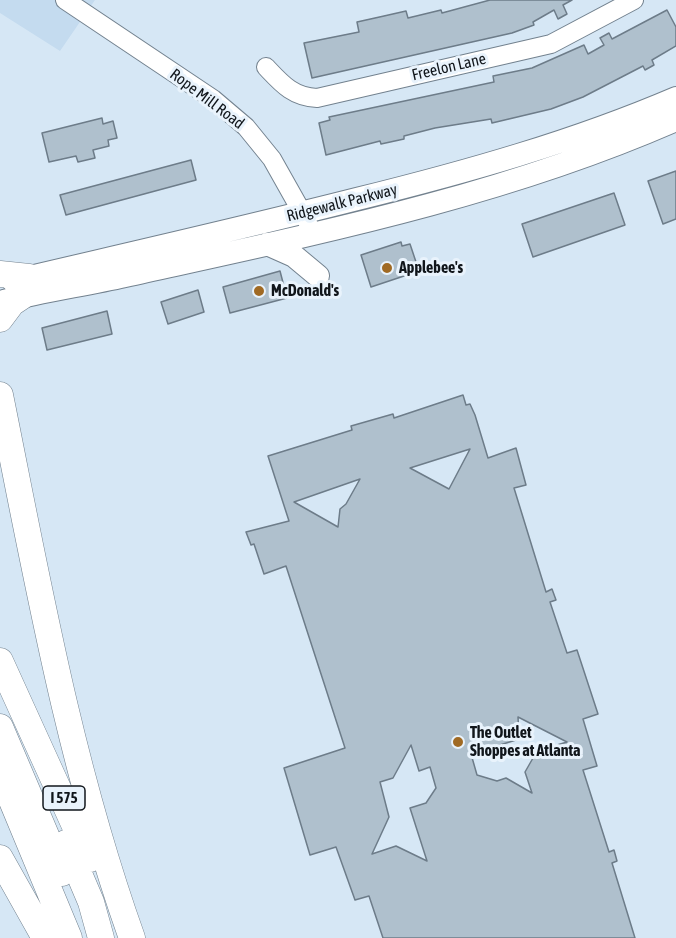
<!DOCTYPE html>
<html>
<head>
<meta charset="utf-8">
<style>
	body { margin:0 }
	canvas { display:block; background:#d6e7f5 }
</style>
</head>
<body>
<canvas width="676" height="938"></canvas>
<script>
const g = document.querySelector('canvas').getContext('2d');
g.lineJoin = 'round';
function paint(path, color) {
  g.fillStyle = color;
  g.fill(path, 'evenodd');
}
function stroke(path, color, width, dash) {
  g.strokeStyle = color;
  g.lineWidth = width;
  g.lineCap = dash ? 'butt' : 'round';
  g.setLineDash(dash || []);
  g.stroke(path);
}
function drawText(font, color, halo, rows, align = 'center') {
  g.font = font + ' "Asap Condensed",sans-serif';
  g.lineWidth = 6;
  g.setLineDash([]);
  g.textBaseline = 'middle';
  g.strokeStyle = halo;
  g.fillStyle = color;
  for (const [text, x, y, turn = 0] of rows) {
    g.save();
    g.translate(x, y);
    g.rotate((+turn || 0) * Math.PI / 180);
    g.textAlign = isNaN(turn) ? turn : align;
    if (halo) g.strokeText(text, 0, 0);
    g.fillText(text, 0, 0);
    g.restore();
  }
}
paint(new Path2D(`
	M0 0H95L60 51 0 13Z`), '#c4dbef');
const building = new Path2D(`
	M490 0H572L563 5 567 14 558 19 554 10 533 22 534 25 512 33 312 78 304 43 359 32 357 22 384 16 406 11 408 18 441 10 442 13Z
	M667 10 676 27V46L652 60 654 65 645 70 643 66 583 97 551 109 492 123 491 119 435 128 404 136V139L381 144 380 141 326 155 319 123 330 120 329 117 494 82 493 76 532 68 584 45 588 54 604 45 600 38 609 33 612 39Z
	M102 118 103 124 113 121 117 138 108 140 109 146 93 150 95 158 78 162 76 156 49 162 42 133Z
	M191 160 196 180 66 215 60 195Z
	M676 171V219L663 224 648 181Z
	M614 193 625 225 533 257 522 224Z
	M401 242 402 246 410 244 419 271 371 287 361 255Z
	M280 271 287 298 230 313 223 287Z
	M198 290 204 312 168 324 161 302Z
	M107 311 112 334 47 350 42 328Z
	M463 395 466 405 470 404 475 415 488 458 516 448 526 485 514 488 546 592 552 589 556 600 550 602 567 653 577 650 598 714 583 719 597 766 583 770 609 852 614 850 617 861 612 863 635 938H383L369 896 355 900 336 847 310 855 284 768 345 748 286 566 264 574 254 544 251 545 246 532 289 521 268 456 352 430 351 426 393 414 394 418ZM470 449 449 489 410 468ZM360 479 346 504 340 509 338 527 294 502ZM518 717 567 742 537 751 525 772 532 793 506 778 497 781 477 775 471 754 516 740 519 736ZM411 745 419 771 430 767 436 788 426 803 410 808 427 861 396 846 372 854 389 817 380 782 393 778Z`);
paint(building, '#afc0cd');
stroke(building, '#6d7c89', 1.5);
const minor = new Path2D(`
	M65 0 213 99 246 127 272 159 308 223
	M266 67C282 84 293 97 317 98L551 44 634 0`);
const major = new Path2D(`
	M267 244 294 256 318 276
	M13 281C128 254 243 228 357 199 466 172 573 142 676 98
	M4 301C44 291 85 285 125 276 310 235 501 197 676 120`);
const highway = new Path2D(`
	M0 274 29 277
	M0 319 12 303 21 297
	M0 395C37 578 69 762 132 938
	M0 661 90 859
	M0 727 62 873
	M0 772 69 938
	M66 843 91 902 101 938
	M0 858 45 938`);
stroke(minor, '#73828f', 20);
stroke(major, '#73828f', 24);
stroke(highway, '#73828f', 27);
stroke(minor, '#fff', 18);
stroke(major, '#fff', 22);
stroke(highway, '#fff', 26);
for (const [x, y, r, color] of [
	[387,268,6,"#a06a24"],
	[259,291,6,"#a06a24"],
	[458,742,6,"#a06a24"]
]) {
  const dot = new Path2D();
  dot.arc(x, y, r, 0, 2 * Math.PI);
  g.fillStyle = color;
  g.fill(dot);
  stroke(dot, '#e9f3fc', 2);
}
for (const [x, y, w] of [
	[64,798,42]
]) {
  const box = new Path2D();
  box.roundRect(x - w / 2, y - 12, w, 24, 4.5);
  g.fillStyle = '#e9f3fc';
  g.fill(box);
  stroke(box, '#11161b', 1.5);
}
drawText('bold 15px', '#11161b', null, [
	["I 575",64,798]
]);
drawText('16px', '#11161b', '#e9f3fc', [
	["Freelon Lane",449,67,-13],
	["Rope Mill Road",207,99,37],
	["Ridgewalk Parkway",342,203,-14]
]);
drawText('bold 16px', '#11161b', '#e9f3fc', [
	["Applebee's",399,268],
	["McDonald's",271,291],
	["The Outlet",470,733],
	["Shoppes at Atlanta",470,751]
], 'left');
</script>
</body>
</html>
